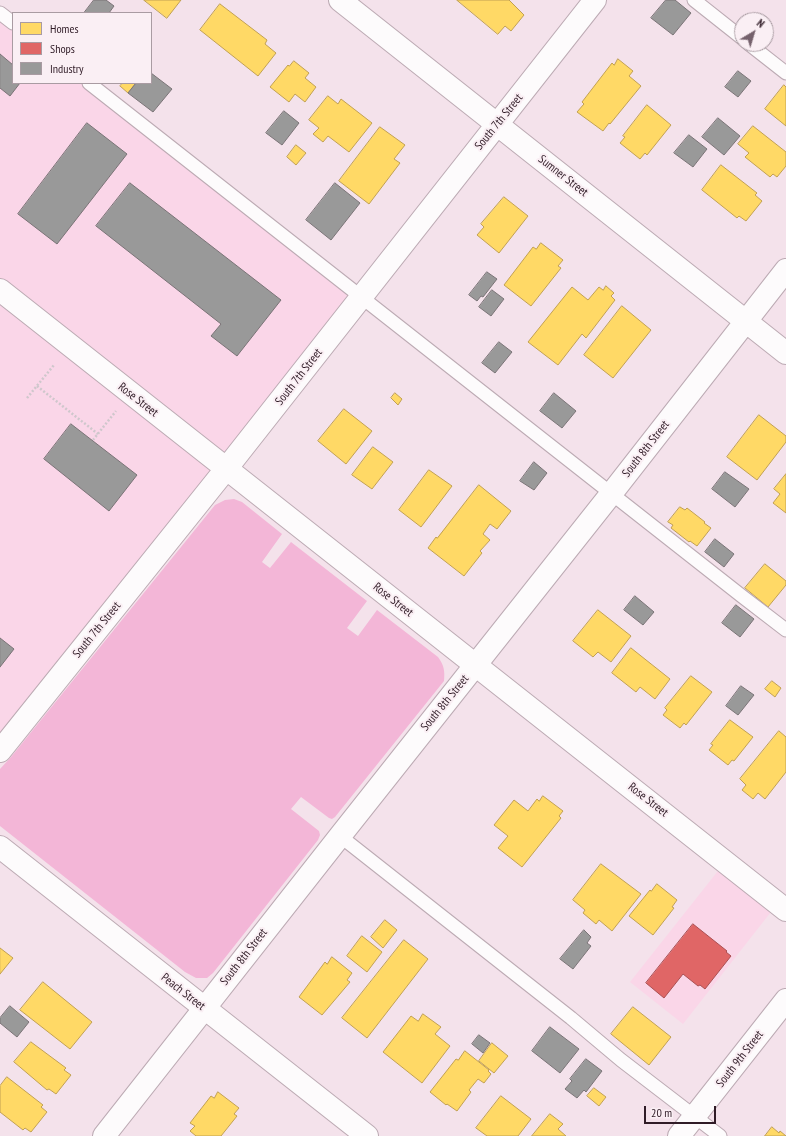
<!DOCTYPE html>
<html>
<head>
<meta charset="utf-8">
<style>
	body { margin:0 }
	#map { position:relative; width:786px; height:1136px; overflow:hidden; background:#f4e2eb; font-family:"PT Sans Narrow",sans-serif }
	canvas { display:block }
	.legend { position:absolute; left:12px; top:12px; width:140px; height:72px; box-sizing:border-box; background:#faeff4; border:1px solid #a99ba2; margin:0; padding:5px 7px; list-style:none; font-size:12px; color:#301c27 }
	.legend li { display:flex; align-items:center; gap:8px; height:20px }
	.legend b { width:20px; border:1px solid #a99ba2 }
	.north { position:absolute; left:734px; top:12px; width:40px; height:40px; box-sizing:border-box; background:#faeff4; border:1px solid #a99ba2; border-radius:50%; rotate:38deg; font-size:11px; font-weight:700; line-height:16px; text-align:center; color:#301c27 }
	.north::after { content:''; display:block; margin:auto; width:14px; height:18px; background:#75616c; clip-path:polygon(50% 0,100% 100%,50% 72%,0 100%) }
	.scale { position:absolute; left:644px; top:1106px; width:72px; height:18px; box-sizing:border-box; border:2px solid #301c27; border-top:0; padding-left:5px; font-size:12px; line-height:14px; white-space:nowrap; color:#301c27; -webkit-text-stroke:3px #faeff4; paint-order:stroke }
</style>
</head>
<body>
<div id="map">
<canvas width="786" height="1136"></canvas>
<ul class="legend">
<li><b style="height:11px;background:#ffd966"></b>Homes</li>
<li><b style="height:11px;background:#e06666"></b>Shops</li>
<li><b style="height:11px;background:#999"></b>Industry</li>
</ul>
<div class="north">N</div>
<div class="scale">20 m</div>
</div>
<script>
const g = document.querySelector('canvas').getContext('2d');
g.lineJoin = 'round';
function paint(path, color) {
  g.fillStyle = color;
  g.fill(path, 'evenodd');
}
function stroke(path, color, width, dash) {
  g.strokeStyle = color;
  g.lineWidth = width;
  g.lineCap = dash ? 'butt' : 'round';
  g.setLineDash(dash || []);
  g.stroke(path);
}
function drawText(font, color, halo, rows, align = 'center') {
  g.font = font + ' "PT Sans Narrow",sans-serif';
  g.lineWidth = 4;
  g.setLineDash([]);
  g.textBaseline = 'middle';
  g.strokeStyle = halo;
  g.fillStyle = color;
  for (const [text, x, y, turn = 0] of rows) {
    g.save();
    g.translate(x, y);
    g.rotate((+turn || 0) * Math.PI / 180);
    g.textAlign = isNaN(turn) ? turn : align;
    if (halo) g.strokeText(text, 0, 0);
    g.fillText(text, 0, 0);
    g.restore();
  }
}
paint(new Path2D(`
	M0 13 13 23V83H89L361 297 0 751Z
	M725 862 778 903 683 1024 630 982Z`), '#fad6e8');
paint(new Path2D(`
	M234 499 242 502 282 534 262 562 270 568 291 542 367 601 347 628 358 636 377 610 438 657C444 665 445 671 444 681L335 817 332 819 329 818 301 797 291 809 319 831 320 835 318 840 213 973 207 978H196L185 972 0 826V769L11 757 215 505 225 500Z`), '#f3b6d7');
const homes = new Path2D(`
	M144 0H181L167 18Z
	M457 0H509L524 15 511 31 505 26 498 34Z
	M220 4 267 40 265 44 276 53 258 76 200 30Z
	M618 59 633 71 629 76 641 86 610 124 609 123 603 131 577 112 584 104 582 102 612 63 614 65Z
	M294 61 309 73 305 78 316 87 305 102 295 94 289 102 270 87 288 65 289 66Z
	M123 83H136L128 93 120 86Z
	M784 85 786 87V126L765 109Z
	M328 96 338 104 341 99 372 123 349 152 328 136 323 142 313 134 319 128 309 120Z
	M647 105 671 125 647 155 645 153 640 159 620 143 625 137 623 136Z
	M753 126 786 152V166L777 177 773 174 770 177 745 157 749 153 738 144Z
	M380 127 405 145 394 159 400 163 369 204 339 181Z
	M296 145 306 153 296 165 287 157Z
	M721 165 757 193 755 195 762 201 746 221 739 216 737 218 702 190Z
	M504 197 528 216 499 253 477 235 484 227 481 224Z
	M541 243 563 260 558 266 561 268 531 306 504 285 533 247 536 249Z
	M606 286 614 293 611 296 615 300 586 338 582 334 558 365 528 342 572 287 588 300 599 287 603 290Z
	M622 306 651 330 613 378 584 355Z
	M395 393 402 399 398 405 391 398Z
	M344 409 372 431 346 464 318 441Z
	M759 415 786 436V442L757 480 727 457Z
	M373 447 393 462 372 489 352 475Z
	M429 470 452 486 421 527 399 510Z
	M786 474V513L773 503 780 494 774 489Z
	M479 485 511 511 497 529 490 524 483 534 490 540 480 551 482 553 464 576 428 548 436 537 437 538Z
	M680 507 685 510 687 508 705 522 704 523 711 528 697 546 690 541 689 542 671 528 673 525 668 522Z
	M765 564 786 581V585L768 607 745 588Z
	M598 610 631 636 611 662 598 652 593 657 573 641Z
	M631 648 670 679 655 699 640 687 636 692 612 673Z
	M691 676 712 692 686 725 684 723 680 728 663 715 667 710 665 708Z
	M772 681 781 688 775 697 765 689Z
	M730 720 753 737 734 761 732 760 728 765 709 750 713 745 711 744Z
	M779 731 786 737V772L765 799 758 793 753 799 742 790 746 785 740 779Z
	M543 796 563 811 559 816 561 818 522 867 498 848 508 836 494 825 514 800 528 811 537 799 539 801Z
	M601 864 641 894 612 931 599 920 596 924 583 913 585 910 573 900Z
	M657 884 677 900 672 907 674 908 653 935 629 916 650 890 651 891Z
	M385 920 397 930 383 948 371 937Z
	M362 936 382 952 367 972 347 956Z
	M404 940 428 959 367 1038 342 1018Z
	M0 948 13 958 0 974Z
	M332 957 352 973 347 980 350 982 322 1015 299 997 325 962 327 964Z
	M43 982 92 1022 70 1049 20 1010Z
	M633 1007 671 1037 649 1065 611 1034Z
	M423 1014 441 1027 435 1034 450 1046 422 1083 383 1052 411 1016 418 1021Z
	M31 1042 66 1068 64 1070 71 1075 56 1094 49 1089 47 1090 14 1062Z
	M492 1043 508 1056 494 1073 479 1061Z
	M465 1051 489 1070 488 1071 491 1074 484 1083 478 1079 469 1090 471 1092 457 1111 447 1104 446 1105 430 1092 456 1059 458 1060Z
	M7 1077 43 1105 41 1107 47 1112 31 1132 25 1128 23 1130 0 1112V1086Z
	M594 1088 606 1097 599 1106 587 1096Z
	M218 1092 239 1108 234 1114 237 1116 221 1136H196L190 1131 195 1126 190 1123 211 1096 214 1098Z
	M501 1096 531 1119 518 1136H487L476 1128Z
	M550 1114 563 1124 558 1129 566 1136H532Z
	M772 1127 779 1133 780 1131 786 1136H765Z`);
paint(homes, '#ffd966');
stroke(homes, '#c1a053', 1);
const shops = new Path2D(`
	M693 924 727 951 726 952 731 956 705 989 700 985 698 986 683 974 664 998 646 983Z`);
paint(shops, '#e06666');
stroke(shops, '#ab5053', 1);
const industry = new Path2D(`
	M94 0H106L114 6 109 13H84Z
	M666 0H675L691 13 673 35 651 18Z
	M0 54 13 65V83H20L10 96 0 88Z
	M738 71 751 81 738 97 725 87Z
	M151 73 172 89 153 112 128 93 136 83H151Z
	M284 111 299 123 282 145 266 133Z
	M718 118 740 136 724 155 702 137Z
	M87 123 127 154 57 244 18 214Z
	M689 135 707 149 693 167 674 153Z
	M130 183 281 300 237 356 211 336 221 324 96 226Z
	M335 183 360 203 331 240 306 220Z
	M487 272 497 279 483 297 481 296 477 301 469 295Z
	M492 290 504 299 491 316 479 307Z
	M499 342 512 352 495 373 482 363Z
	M554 393 576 411 562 428 540 411Z
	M71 424 137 475 109 511 44 459Z
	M534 462 547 473 534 490 520 481Z
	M725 472 749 489 735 507 712 489Z
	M715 539 734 554 724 567 705 552Z
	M635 596 654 612 643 625 624 610Z
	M736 605 754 619 740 637 722 623Z
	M0 638 14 649 0 667Z
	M741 686 754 695 738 715 726 706Z
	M584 930 591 937 587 943 591 946 573 969 560 959Z
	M10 1006 29 1022 17 1037 0 1023V1018Z
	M550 1027 579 1049 560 1073 532 1051Z
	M479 1035 490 1043 483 1053 472 1044Z
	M586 1059 602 1071 586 1092 584 1090 577 1098 565 1089 572 1081 570 1079Z`);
paint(industry, '#999');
stroke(industry, '#7a7477', 1);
const lane = new Path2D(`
	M694 0 742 38
	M0 13 13 23
	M749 44 786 73
	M89 83 743 597 786 630
	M340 836 571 1018 621 1060 720 1136`);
const street = new Path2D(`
	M340 0 786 353
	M0 290 786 910
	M0 751 226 469 595 0
	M0 847 367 1136
	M104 1136 340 836 611 494 786 270`);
const primary = new Path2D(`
	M679 1136 786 1000`);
stroke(lane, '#bcaab3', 15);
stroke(street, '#bcaab3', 24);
stroke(primary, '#bcaab3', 24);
stroke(new Path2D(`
	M37 386 98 434
	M27 398 54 365
	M93 440 116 411`), '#cfc7cc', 2.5, [2, 2]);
stroke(lane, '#fdfbfc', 13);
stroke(street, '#fdfbfc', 22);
stroke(primary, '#fdfbfc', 22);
drawText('12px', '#301c27', '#faeff4', [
	["South 7th Street",499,122,-51],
	["Sumner Street",563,176,38],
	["South 7th Street",299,377,-52],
	["Rose Street",138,400,38],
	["South 8th Street",646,449,-52],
	["Rose Street",393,600,38],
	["South 7th Street",97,630,-51],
	["South 8th Street",445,703,-51],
	["Rose Street",648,800,38],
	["South 8th Street",244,957,-52],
	["Peach Street",183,992,38],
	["South 9th Street",740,1059,-52]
]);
</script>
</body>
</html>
